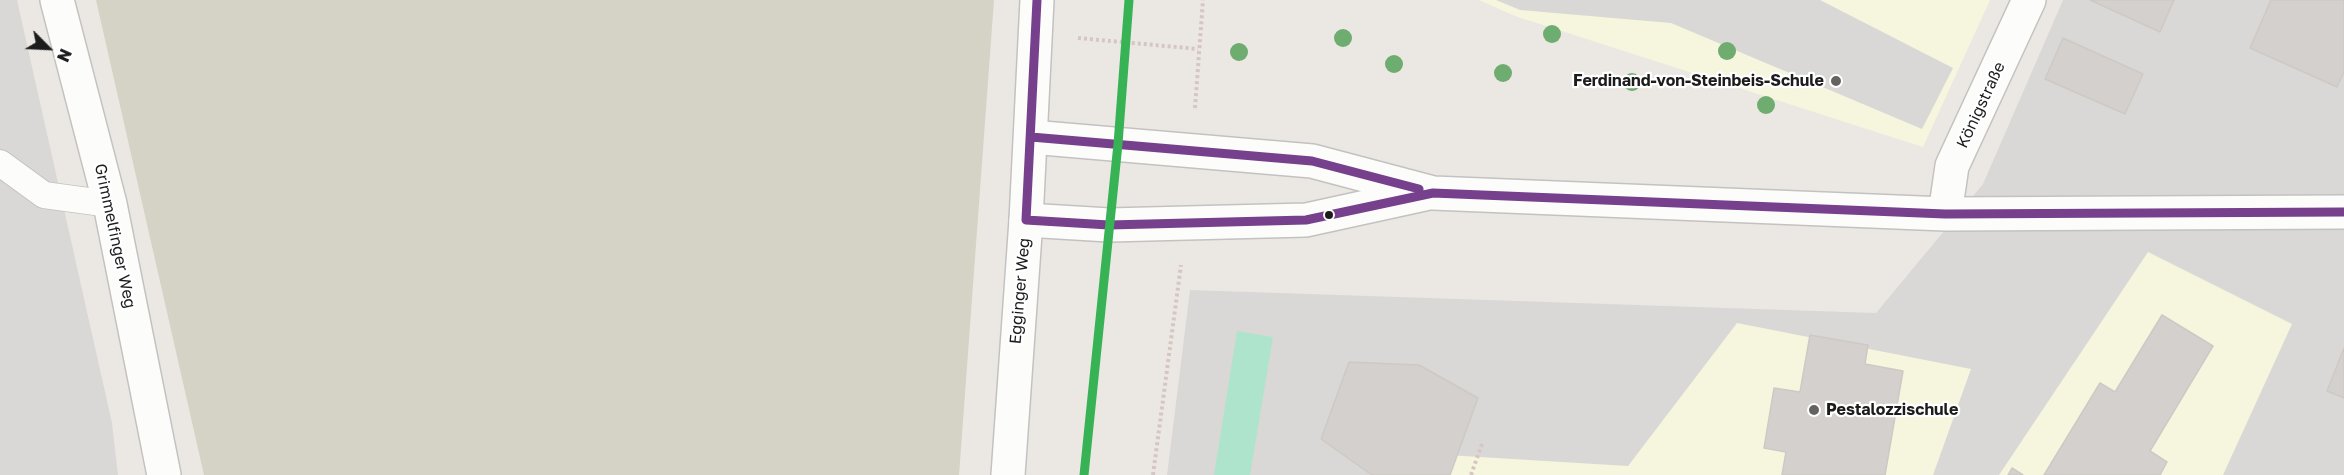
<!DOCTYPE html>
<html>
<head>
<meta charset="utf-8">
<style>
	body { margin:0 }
	#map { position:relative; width:2344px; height:475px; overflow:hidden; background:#ebe8e4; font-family:"Golos Text",sans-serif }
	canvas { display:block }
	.north { position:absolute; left:18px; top:18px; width:60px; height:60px; -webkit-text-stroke:4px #fff; paint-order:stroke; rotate:114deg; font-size:16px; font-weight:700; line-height:24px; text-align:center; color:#1c1c1c }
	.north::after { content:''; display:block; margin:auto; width:21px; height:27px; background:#1c1c1c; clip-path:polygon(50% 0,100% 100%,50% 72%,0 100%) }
</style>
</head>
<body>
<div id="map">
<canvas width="2344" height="475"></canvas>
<div class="north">N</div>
</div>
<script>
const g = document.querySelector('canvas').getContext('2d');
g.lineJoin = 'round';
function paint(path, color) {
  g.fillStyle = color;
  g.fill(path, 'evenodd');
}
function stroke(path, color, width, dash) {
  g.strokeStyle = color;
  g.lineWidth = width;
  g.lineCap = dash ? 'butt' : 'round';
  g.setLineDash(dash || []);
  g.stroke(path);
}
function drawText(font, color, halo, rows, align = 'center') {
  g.font = font + ' "Golos Text",sans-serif';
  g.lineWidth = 4.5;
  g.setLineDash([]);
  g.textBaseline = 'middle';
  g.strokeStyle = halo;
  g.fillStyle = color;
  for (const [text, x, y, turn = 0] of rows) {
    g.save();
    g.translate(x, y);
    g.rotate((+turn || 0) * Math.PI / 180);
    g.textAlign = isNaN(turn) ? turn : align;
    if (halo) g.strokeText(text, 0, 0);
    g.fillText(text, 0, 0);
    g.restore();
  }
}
paint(new Path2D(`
	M0 0H17L112 423 118 475H0Z
	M2063 0H2344V475H1167L1190 290 1876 313 1983 184Z`), '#dad8d6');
paint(new Path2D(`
	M1479 0H1990L1923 147 1515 16Z
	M2148 252 2292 324 2223 475H1999Z
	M1737 323 1971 369 1933 475H1380L1381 451 1628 466Z`), '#f6f5dd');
paint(new Path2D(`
	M1496 0H1820L1953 68 1922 129 1671 23 1520 10Z`), '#d9d8d6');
paint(new Path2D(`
	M96 0H994L959 475H204Z`), '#d4d3c5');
paint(new Path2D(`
	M1237 331 1273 337 1250 475H1214Z`), '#aee4cc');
const building = new Path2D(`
	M2090 0H2174L2160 32Z
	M2271 0H2344V72L2337 87 2250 48Z
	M2063 38 2143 74 2125 114 2045 79Z
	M2162 315 2213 346 2150 451 2167 462 2160 475H2044L2100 383 2115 392Z
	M1810 335 1868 345 1865 364 1903 371 1885 475H1782L1786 452 1764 448 1774 388 1800 392Z
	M2344 348V398L2327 391Z
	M1349 362 1419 365 1478 398 1450 475H1372L1321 439Z
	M2012 468 2023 475H2008Z`);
paint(building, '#d3d0cd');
stroke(building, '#cec9c5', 1.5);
const service = new Path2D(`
	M0 163 44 195 110 204`);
const minor = new Path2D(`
	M57 0 110 204 164 475
	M1031 137 1312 161 1433 193 1945 214 2344 212
	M1945 214 1952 166 2029 0
	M1026 220 1109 225 1306 220 1425 194`);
const tertiary = new Path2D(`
	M1008 475 1026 220 1037 0`);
stroke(service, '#c3c2c0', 28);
stroke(minor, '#c3c2c0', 36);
stroke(tertiary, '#c3c2c0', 36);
stroke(new Path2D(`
	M1078 38 1198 49
	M1195 108 1203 0
	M1153 475 1181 265
	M1471 475 1483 441`), '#d6c6c3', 4, [3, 3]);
stroke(service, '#fcfcfb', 26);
stroke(minor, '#fcfcfb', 33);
stroke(tertiary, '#fcfcfb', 33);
stroke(new Path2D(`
	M1037 0 1026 220 1109 225 1306 220 1433 193 1945 214 2344 212
	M1031 137 1312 161 1419 189`), '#76408c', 9);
stroke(new Path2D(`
	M1084 475 1118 144 1129 0`), '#37b355', 9);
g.fillStyle = '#6eac70';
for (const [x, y] of [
	[1552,34],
	[1343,38],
	[1727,51],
	[1239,52],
	[1394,64],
	[1503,73],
	[1632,82],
	[1766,105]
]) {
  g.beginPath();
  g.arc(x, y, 9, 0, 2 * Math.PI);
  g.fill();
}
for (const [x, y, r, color] of [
	[1836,81,6,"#646362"],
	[1329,215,5,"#1c1c1c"],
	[1814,410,6,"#646362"]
]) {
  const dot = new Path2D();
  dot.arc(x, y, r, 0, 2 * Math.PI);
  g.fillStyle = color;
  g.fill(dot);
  stroke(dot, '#fff', 2);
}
drawText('bold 16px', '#1c1c1c', '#fff', [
	["Ferdinand-von-Steinbeis-Schule",1824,81],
	["Pestalozzischule",1826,410,"left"]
], 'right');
drawText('16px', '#1c1c1c', '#fff', [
	["Königstraße",1981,105,-65],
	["Grimmelfinger Weg",115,236,78],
	["Egginger Weg",1020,291,-85]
]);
</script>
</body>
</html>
